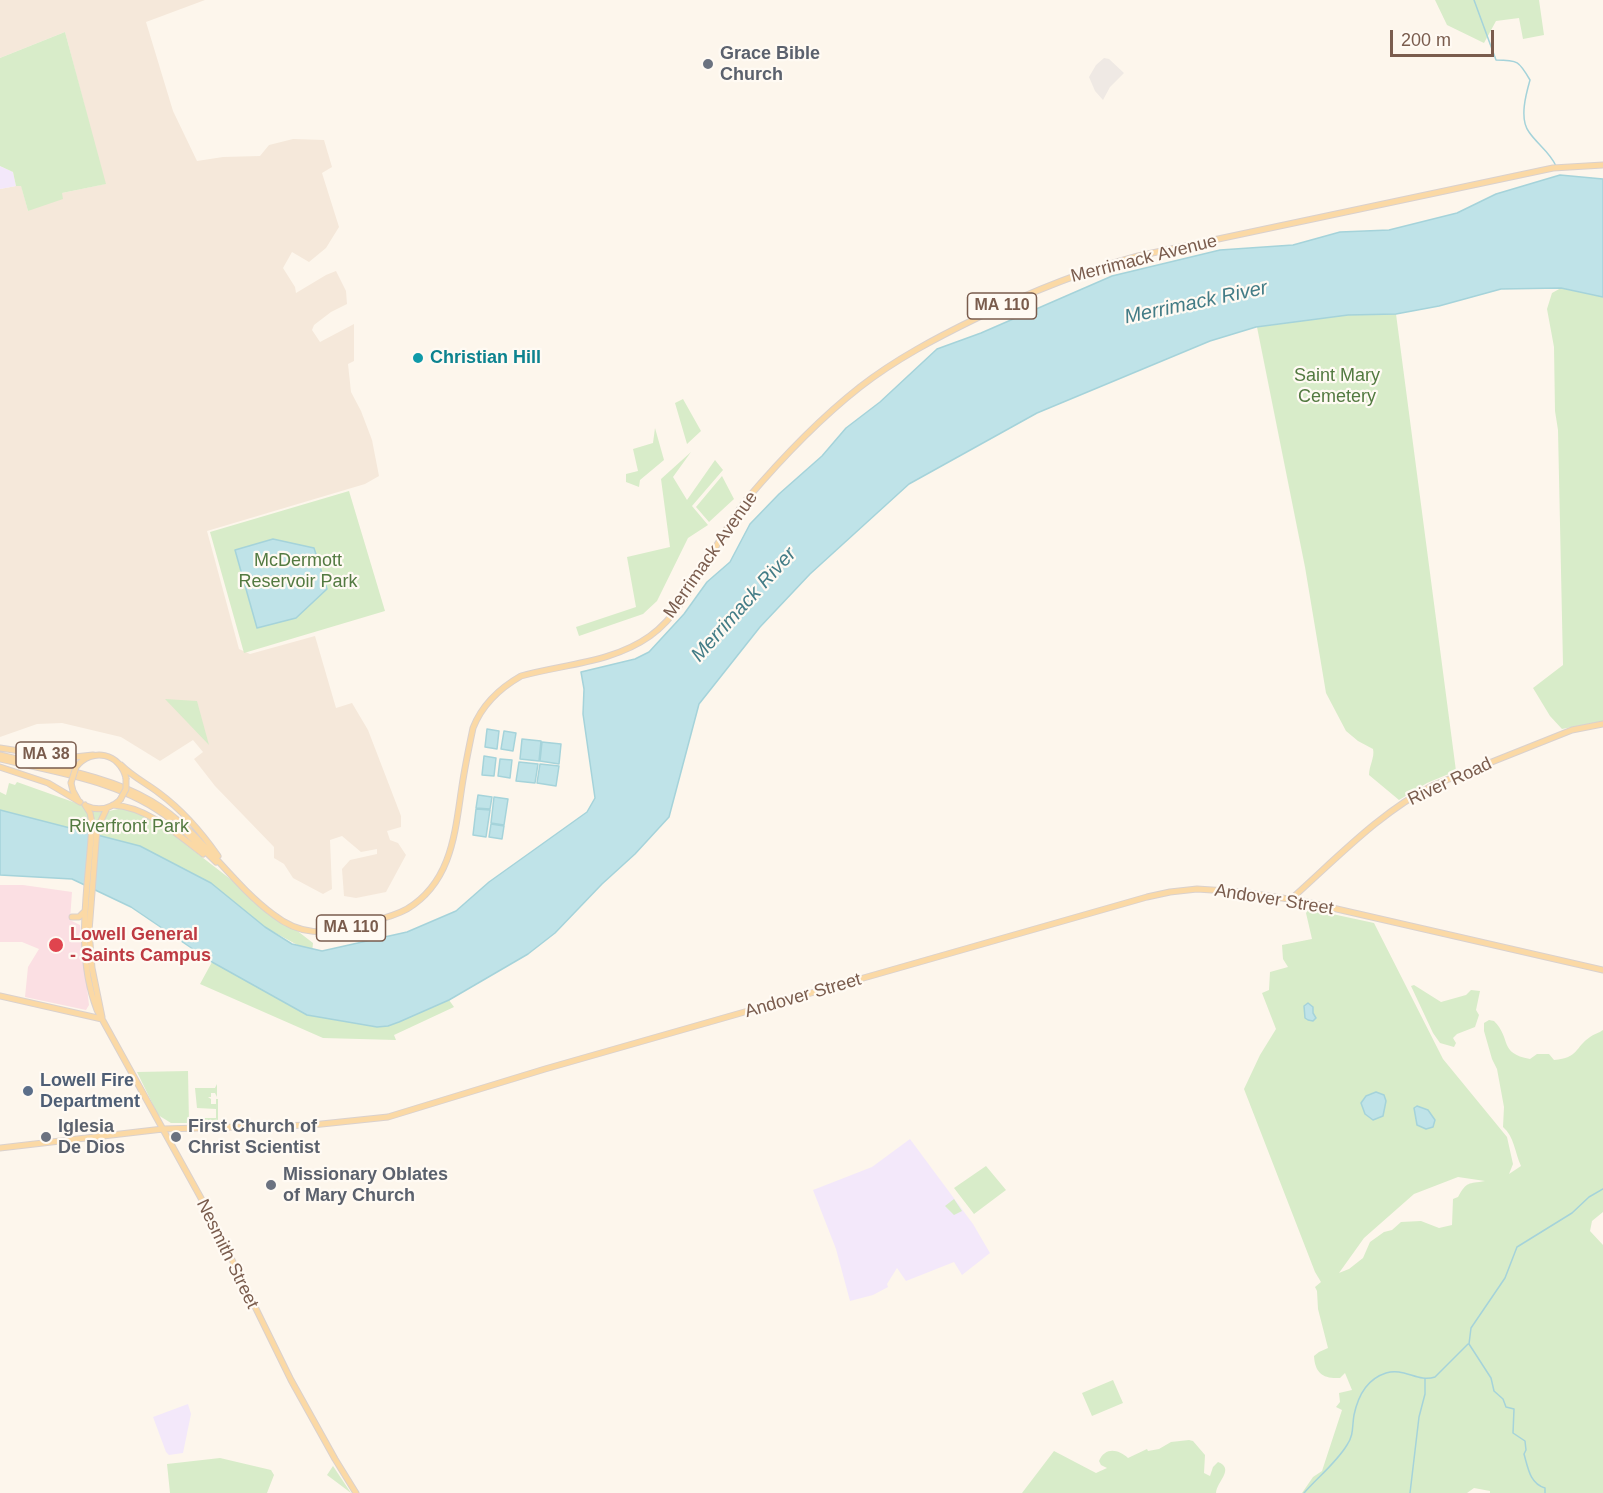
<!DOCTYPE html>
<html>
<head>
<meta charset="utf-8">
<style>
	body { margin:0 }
	#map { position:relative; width:1603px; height:1493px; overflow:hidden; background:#fdf6ec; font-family:Arial,sans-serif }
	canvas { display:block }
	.scale { position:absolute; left:1390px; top:30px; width:104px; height:27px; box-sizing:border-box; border:3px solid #7a5c4d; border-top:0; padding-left:8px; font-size:18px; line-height:21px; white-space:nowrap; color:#7a5c4d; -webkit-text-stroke:4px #fffaf3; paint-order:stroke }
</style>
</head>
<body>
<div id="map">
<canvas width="1603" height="1493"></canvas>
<div class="scale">200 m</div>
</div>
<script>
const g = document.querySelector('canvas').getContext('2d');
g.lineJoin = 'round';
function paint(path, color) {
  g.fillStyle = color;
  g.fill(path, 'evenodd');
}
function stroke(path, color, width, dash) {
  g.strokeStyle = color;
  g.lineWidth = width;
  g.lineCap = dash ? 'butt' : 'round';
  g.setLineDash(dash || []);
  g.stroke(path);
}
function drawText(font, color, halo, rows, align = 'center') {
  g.font = font + ' Arial,sans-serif';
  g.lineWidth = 4.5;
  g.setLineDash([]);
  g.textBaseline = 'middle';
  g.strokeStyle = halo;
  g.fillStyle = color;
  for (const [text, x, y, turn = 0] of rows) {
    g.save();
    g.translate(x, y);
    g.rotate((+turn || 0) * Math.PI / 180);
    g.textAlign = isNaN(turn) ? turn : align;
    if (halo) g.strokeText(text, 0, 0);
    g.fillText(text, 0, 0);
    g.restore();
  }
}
paint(new Path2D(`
	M0 0H205L146 22 173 111 197 161 223 157 260 156 269 145 293 139 324 140 332 167 322 173 339 227 326 248 309 262 292 252 283 268 295 287 296 293 326 275 336 271 346 291 347 304 331 312 314 325 312 330 320 342 354 324V361L348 364 351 392 361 411 372 440 379 476 365 484 207 531 239 649 250 654 315 636 336 708 352 703 368 730 401 816V827L387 831 390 840 398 843 406 855 386 892 356 898 344 896 342 869 350 860 377 854V849L361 852 342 836 330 840 332 889 323 894 293 878 284 864 274 858V847L215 786 194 759 203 752 193 740 160 761 121 737 62 723 37 724 0 737V189L21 185 28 211 62 193 105 184 65 32 0 58Z`), '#f5e8da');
paint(new Path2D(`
	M1104 58 1109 59 1124 73 1110 87 1103 100 1095 91 1089 77 1096 65Z`), '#efe9e4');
paint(new Path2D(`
	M0 166 13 172 16 186 0 189Z
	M910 1139 973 1224 990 1253 962 1275 954 1262 906 1281 897 1268 887 1284 888 1287 873 1295 850 1301 836 1249 813 1190 872 1167Z
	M188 1404 191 1414 183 1453 169 1455 166 1452 153 1417Z`), '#f3e8fa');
paint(new Path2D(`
	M0 885H23L72 892 70 920 80 925 89 1005 86 1010 25 997 28 967 39 949 22 942H0Z`), '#fbdfe3');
paint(new Path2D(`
	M1435 0H1539L1544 35 1523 39 1519 18 1496 21 1484 43 1447 25Z
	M65 32 106 184 62 193 63 199 28 211 21 186H16L13 172 0 166V58Z
	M1561 288 1603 297V721L1562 729 1550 716 1533 688 1563 665 1558 430 1555 411 1554 347 1547 309 1552 293Z
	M1396 314 1456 771 1427 783 1399 800 1369 775C1369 766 1375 757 1373 749L1358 741 1346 731 1326 693 1305 567 1257 327 1348 315Z
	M683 399 701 431 687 444 675 403Z
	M655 428 664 460 640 480 639 487 626 482V474L638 471 633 449 653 443Z
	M691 452 673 477 687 500 715 460 723 470 692 506 708 525 688 538 657 601 643 614 579 636 576 627 636 607 627 557 670 547 661 479Z
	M722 476 734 499 709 522 696 507Z
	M349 491 385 611 244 653 210 532Z
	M165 699 197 701 209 745Z
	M17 782 104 813C119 807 130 807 145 813L313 943 312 953 270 930 0 816V792L6 795 9 783 15 785Z
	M1309 909 1374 923 1443 1059 1507 1137 1513 1164 1509 1174 1521 1166C1515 1153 1514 1136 1503 1127L1504 1107 1497 1069 1492 1059 1484 1031V1023L1489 1020 1494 1021C1512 1039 1498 1053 1530 1059L1537 1054H1549L1554 1060C1579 1058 1575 1047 1590 1037 1594 1034 1599 1033 1603 1030V1212L1592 1221 1590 1231 1603 1245V1493H1490V1491L1474 1488 1467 1493H1302L1313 1477 1322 1471 1342 1410 1336 1407 1340 1402 1339 1393 1352 1390 1345 1373 1340 1378C1323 1379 1315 1373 1314 1356L1319 1352 1328 1348 1318 1309 1317 1291 1315 1287 1321 1282 1315 1272 1244 1089 1260 1055 1276 1029 1262 993 1269 990 1270 972 1288 967 1283 959 1282 945 1312 939 1306 913ZM1458 1177 1485 1181C1468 1184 1467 1181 1458 1197L1453 1199 1452 1225 1439 1228 1421 1221 1401 1222 1392 1230 1384 1232 1370 1242 1363 1258 1349 1269 1339 1273 1364 1238 1414 1194Z
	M212 962 307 1015 399 1022 449 1000 454 1007 394 1035 396 1040 323 1038 200 984Z
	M1414 985 1441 1002 1466 995 1471 990 1480 991 1476 1010 1479 1015 1475 1027 1457 1034 1453 1038 1456 1043 1454 1047 1440 1043 1433 1033 1411 986Z
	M188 1071 189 1123H171L158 1115 137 1072Z
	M217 1084V1097L215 1093H211V1097H208L211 1099V1104H216V1099H218V1121H197V1118H216V1109L197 1108 195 1088H215Z
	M986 1166 1006 1190 974 1214 954 1188Z
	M954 1199 962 1211 954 1215 945 1206Z
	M1113 1380 1123 1403 1092 1416 1082 1393Z
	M1189 1440 1193 1441 1205 1455 1204 1473 1210 1476 1213 1467 1218 1462C1235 1469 1217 1481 1216 1493H1022L1054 1451 1096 1473 1107 1468 1101 1465 1099 1461C1105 1447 1118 1449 1128 1458L1147 1449 1148 1451 1159 1449 1171 1442Z
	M220 1458 271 1470 274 1475 267 1493H170L167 1464Z
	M333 1466 351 1493 327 1475Z`), '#d8ecc9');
const water = new Path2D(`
	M1560 175 1603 179V297L1561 288 1501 289 1439 306 1396 314 1348 315 1256 327 1210 341 1037 413 909 484 810 574 760 627 699 704 669 817 635 854 602 884 555 933 528 954 449 1000 399 1022 388 1026 377 1027 307 1015 212 962 131 907 72 879 0 875V810L140 846 211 883 265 927 292 944 322 951 407 932 456 911 489 882 587 812 595 798 583 714 584 689 581 672 635 659 649 652 684 614 707 582 730 562 750 524 779 494 822 456 846 428 880 402 937 349 981 333 1112 276 1220 250 1293 245 1340 232 1389 230 1457 213 1496 194Z
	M273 539 314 548 327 589 296 618 257 628 235 550Z
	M487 729 499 731 497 749 485 747Z
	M504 731 516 733 513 751 501 749Z
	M522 739 541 741 539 761 520 759Z
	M542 742 561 744 559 764 540 761Z
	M484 756 496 758 494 776 482 775Z
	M500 759 512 760 510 778 498 776Z
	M519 762 538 764 535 783 516 781Z
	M540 764 559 766 556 786 537 783Z
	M478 795 492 797 490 809 476 808Z
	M494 797 508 799 504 825 491 823Z
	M476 809 490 810 486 837 473 835Z
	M491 824 504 826 502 839 489 837Z
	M1308 1003 1313 1007V1013L1316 1018 1313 1021 1308 1020 1305 1018 1304 1006Z
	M1376 1092 1384 1095 1386 1101 1383 1116 1373 1120 1365 1114 1361 1103 1366 1096Z
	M1417 1106 1428 1110 1435 1120 1433 1127 1426 1129 1417 1125 1414 1108Z`);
paint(water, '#bfe3e8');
stroke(water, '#a5d3da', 1.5);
stroke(new Path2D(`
	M1474 0 1496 60C1518 60 1519 61 1530 80 1526 94 1519 119 1529 132 1537 144 1550 152 1556 166
	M1304 1493C1318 1477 1336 1463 1347 1445 1354 1435 1352 1426 1354 1415 1358 1396 1367 1379 1386 1373 1404 1367 1418 1383 1435 1377L1468 1344
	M1410 1493 1419 1417 1425 1394V1379
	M1545 1493V1488C1530 1484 1528 1468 1524 1454L1526 1450 1525 1441 1513 1433 1514 1409 1506 1407 1503 1399 1494 1391 1491 1378 1469 1344 1471 1328 1505 1278 1517 1247 1572 1213 1589 1197 1603 1189`), '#a5d3da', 1.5);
const major = new Path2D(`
	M0 748 65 758 93 755
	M0 755C49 767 108 775 151 801 200 830 229 882 274 915 299 935 326 935 355 926 372 921 391 918 407 909 452 882 455 832 462 786 465 766 469 747 473 728 482 705 500 688 521 676 564 664 612 663 650 636 690 608 715 538 747 499 781 459 818 420 860 387 896 359 936 338 977 318 1030 292 1082 271 1138 256L1553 168 1603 165
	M0 759C58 773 122 781 170 819
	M121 765C133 777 146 783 159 793 182 810 202 833 218 856
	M0 767 48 783 80 802
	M76 767C92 747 120 753 126 778
	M71 783 73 791 78 800
	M85 805 90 813 92 823C89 885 74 950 97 1010L207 1209 291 1380 335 1459 356 1493
	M113 805C147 807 177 834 203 854
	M86 806C98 811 110 809 120 800
	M182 829 216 862
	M1290 900C1335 860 1381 811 1434 785L1572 730 1603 724
	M72 917H79L85 911
	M90 938 93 934 100 933
	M0 996 102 1019
	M102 1017 92 968 89 931 97 829 107 808
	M0 1148 163 1129 312 1125 388 1117 545 1069 1147 897 1170 892 1197 889 1242 892 1302 901 1603 970`);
stroke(major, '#dad1cd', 7);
stroke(major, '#fbd9a5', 5);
const majorBridge = new Path2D(`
	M71 783 76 767
	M120 800 126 789V778`);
stroke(majorBridge, '#dad1cd', 7, []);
stroke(majorBridge, '#fbd9a5', 5);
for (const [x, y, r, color] of [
	[708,64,6,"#6b7280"],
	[418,358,6,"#0f9aa8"],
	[56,945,8,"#e0444e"],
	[28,1091,6,"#5c6f8a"],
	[46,1137,6,"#6b7280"],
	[176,1137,6,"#6b7280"],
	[271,1185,6,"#6b7280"]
]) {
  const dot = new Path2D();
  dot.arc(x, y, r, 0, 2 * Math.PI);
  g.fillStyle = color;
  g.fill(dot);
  stroke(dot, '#fffaf3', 2);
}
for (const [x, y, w] of [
	[1002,306,69],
	[46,755,60],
	[351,928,69]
]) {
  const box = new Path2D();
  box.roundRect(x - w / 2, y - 13, w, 26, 4.5);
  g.fillStyle = '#fffaf3';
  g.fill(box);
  stroke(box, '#7a5c4d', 1.5);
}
drawText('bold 16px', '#7a5c4d', null, [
	["MA 110",1002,306],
	["MA 38",46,755],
	["MA 110",351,928]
]);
drawText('bold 18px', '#5b616d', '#fffaf3', [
	["Grace Bible",720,54],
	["Church",720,75],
	["Iglesia",58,1127],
	["De Dios",58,1148],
	["First Church of",188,1127],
	["Christ Scientist",188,1148],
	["Missionary Oblates",283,1175],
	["of Mary Church",283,1196]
], 'left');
drawText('18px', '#7a5c4d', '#fffaf3', [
	["Merrimack Avenue",1144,259,-14],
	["Merrimack Avenue",711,555,-55],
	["River Road",1450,782,-25],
	["Andover Street",1274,900,9],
	["Andover Street",803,996,-16],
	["Nesmith Street",227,1254,64]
]);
drawText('bold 18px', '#0d838f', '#fffaf3', [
	["Christian Hill",430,358]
], 'left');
drawText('18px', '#537a41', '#fffaf3', [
	["Saint Mary",1337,376],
	["Cemetery",1337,397],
	["McDermott",298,561],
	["Reservoir Park",298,582],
	["Riverfront Park",129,827]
]);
drawText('bold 18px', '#be3a42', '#fffaf3', [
	["Lowell General",70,935],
	["- Saints Campus",70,956]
], 'left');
drawText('bold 18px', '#4e5e75', '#fffaf3', [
	["Lowell Fire",40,1081],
	["Department",40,1102]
], 'left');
drawText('italic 20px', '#437c86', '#fffaf3', [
	["Merrimack River",1196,303,-12],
	["Merrimack River",744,605,-48]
]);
</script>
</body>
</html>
